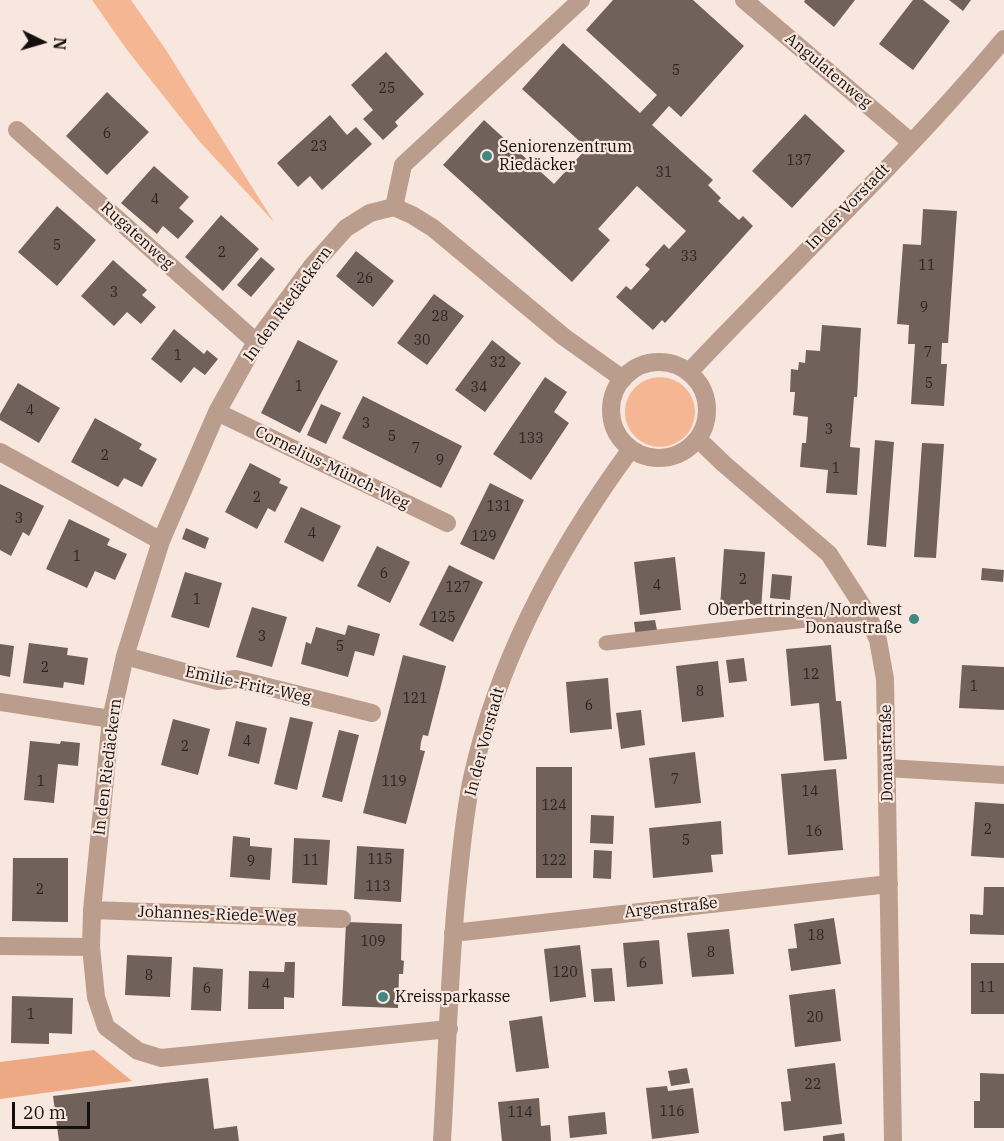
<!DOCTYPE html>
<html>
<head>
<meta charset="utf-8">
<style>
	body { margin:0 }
	#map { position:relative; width:1004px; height:1141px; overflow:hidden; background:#f8e7de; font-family:"IBM Plex Serif",serif }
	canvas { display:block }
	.north { position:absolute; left:12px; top:12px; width:60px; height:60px; -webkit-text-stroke:4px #f8e7de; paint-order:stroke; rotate:95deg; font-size:16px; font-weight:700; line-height:24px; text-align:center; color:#150f0c }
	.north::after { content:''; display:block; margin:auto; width:21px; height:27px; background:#150f0c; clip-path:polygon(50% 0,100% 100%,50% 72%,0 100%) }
	.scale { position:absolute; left:12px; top:1102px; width:78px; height:27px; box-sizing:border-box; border:3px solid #150f0c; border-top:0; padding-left:8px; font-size:18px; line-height:21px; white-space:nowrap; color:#150f0c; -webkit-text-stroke:4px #f8e7de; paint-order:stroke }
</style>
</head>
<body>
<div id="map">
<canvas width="1004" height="1141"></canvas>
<div class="north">N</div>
<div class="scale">20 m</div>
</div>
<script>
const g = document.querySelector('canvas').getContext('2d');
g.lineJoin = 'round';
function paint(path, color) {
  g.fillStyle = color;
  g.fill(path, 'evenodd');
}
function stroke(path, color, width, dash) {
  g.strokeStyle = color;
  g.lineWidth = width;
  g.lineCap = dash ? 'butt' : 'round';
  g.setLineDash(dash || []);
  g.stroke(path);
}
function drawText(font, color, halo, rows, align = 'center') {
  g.font = font + ' "IBM Plex Serif",serif';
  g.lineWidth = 4.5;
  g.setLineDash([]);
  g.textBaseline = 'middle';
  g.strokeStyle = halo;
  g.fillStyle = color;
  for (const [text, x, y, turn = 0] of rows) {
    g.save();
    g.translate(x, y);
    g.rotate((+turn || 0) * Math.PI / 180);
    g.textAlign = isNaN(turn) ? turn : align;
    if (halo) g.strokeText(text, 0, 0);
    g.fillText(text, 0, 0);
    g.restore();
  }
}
paint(new Path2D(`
	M92 0H131L164 47 274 222 200 142 127 50Z
	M625 412a35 35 0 1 1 70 0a35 35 0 1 1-70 0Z`), '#f5b693');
paint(new Path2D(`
	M94 1050 132 1081 0 1099V1062Z`), '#eca984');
paint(new Path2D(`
	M613 0H693L744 46 681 117 669 106 652 125 713 180 708 185 721 198 718 201 739 220 743 216 753 226 665 323 662 320 653 330 616 297 626 286 631 290 650 269 645 265 664 244 669 249 686 231 637 186 598 229 610 240 572 282 443 165 484 120 554 184 587 148 522 89 563 43 640 113 657 95 586 30Z
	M805 0H855L834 27 804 2Z
	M913 0H923L950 21 913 70 879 44Z
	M949 0H971L963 11Z
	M386 52 424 94 395 122 398 126 383 140 363 119 373 110 351 85Z
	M107 92 149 132 107 175 66 136Z
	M805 114 845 151 792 208 752 171Z
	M330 115 347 135 356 127 372 144 322 190 310 176 298 187 277 163Z
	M154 166 189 197 179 208 194 221 178 239 163 226 157 234 121 203Z
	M57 206 96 240 57 286 18 252Z
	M923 209 957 211 948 343H942L941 364H947L944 406 911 404 915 344H908L909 325 897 324 903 244 921 245Z
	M221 215 259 249 223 291 185 257Z
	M356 251 394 281 373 307 336 276Z
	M261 257 275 269 251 297 237 285Z
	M113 260 147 290 142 295 156 307 141 324 127 312 114 326 81 296Z
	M434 294 464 316 427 365 397 343Z
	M822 325 861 328 857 397H854L850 447 860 448 857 495 826 493 828 470 800 467 802 443H806L808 417 793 415 795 392H790L791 369 798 370 799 362 805 363 806 350 820 351Z
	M174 329 204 354 207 350 218 359 205 375 194 367 181 383 151 359Z
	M298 340 338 361 300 433 261 413Z
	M492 340 521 363 485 412 455 390Z
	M545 377 567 392 554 412 569 423 531 480 493 454Z
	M18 383 60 408 39 443 0 420V414Z
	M363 396 462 446 441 488 342 438Z
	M321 404 341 413 326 444 307 435Z
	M95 418 142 444 139 449 157 459 142 487 124 478 118 487 71 462Z
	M875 440 894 442 886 547 867 545Z
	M922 443 944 444 936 558 914 557Z
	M250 463 281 479 279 483 288 487 275 512 268 508 257 529 225 512Z
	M490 483 524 500 494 560 460 544Z
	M0 484 44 506 29 536 23 532 11 556 0 550Z
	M301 507 341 526 323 562 284 542Z
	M69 519 110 539 107 545 127 554 115 580 95 571 87 588 46 569Z
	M186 528 209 538 205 549 182 539Z
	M377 546 410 562 390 603 357 586Z
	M724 549 765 552 761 610 720 607Z
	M675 557 681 610 640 615 634 562Z
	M449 565 483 582 453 642 419 625Z
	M982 568 1004 570 1003 582 981 580Z
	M185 572 222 583 209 628 171 617Z
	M772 574 792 576 790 600 770 598Z
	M252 607 287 617 272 667 236 657Z
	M655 620 658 635 636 637 634 622Z
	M348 625 380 634 374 656 355 651 348 677 301 664 306 642 311 644 316 627 345 635Z
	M29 643 68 648 67 655 88 658 84 685 64 682 63 688 23 683Z
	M0 644 14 646 10 677 0 675Z
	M831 645 836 701H841L847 759 824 761 819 703 791 706 786 649Z
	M403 655 446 666 428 736 423 735 421 742 420 750 425 751 406 824 363 813Z
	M744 658 747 681 729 683 726 660Z
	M718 661 724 717 682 722 676 666Z
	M962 665 1004 667V710L959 708Z
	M608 678 612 729 570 733 566 682Z
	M641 710 645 745 621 749 616 713Z
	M290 717 313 722 297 790 274 784Z
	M173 719 210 729 198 775 161 765Z
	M236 721 267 728 259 764 228 756Z
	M339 730 359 735 342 802 322 797Z
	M30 741 60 744 61 741 80 743 78 766 58 764 54 803 24 800Z
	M695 752 701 803 655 808 649 758Z
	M536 767H572V878H536Z
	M836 769 843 850 788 855 781 774Z
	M975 802 1004 804V858L971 856Z
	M591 815 614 816 613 844 590 843Z
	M721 821 723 854 711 855 713 872 653 878 649 828Z
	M233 836 250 838V846L272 848 270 880 230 877Z
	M294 838 330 840 327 885 292 883Z
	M357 846 404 849 401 902 354 899Z
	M594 850 612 851 611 879 593 878Z
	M13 858H68V922L12 921Z
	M984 887H1004V935L970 934V914L983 915Z
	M834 918 841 964 791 971 788 949 797 948 794 924Z
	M346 922 402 924 401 960 404 961 403 974H399L398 1008 342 1006Z
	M729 929 734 974 692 977 687 933Z
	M659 940 663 984 627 987 623 943Z
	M580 945 586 997 550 1002 544 949Z
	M127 955 172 957 170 997 125 995Z
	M285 962H295L294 998 284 997V1009H248L249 971 284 972Z
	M971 963H1004V1014H971Z
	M193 967 223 969 221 1011 191 1010Z
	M612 968 615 1001 594 1002 591 969Z
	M835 989 841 1041 795 1047 789 995Z
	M12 996 73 998 72 1034 49 1033V1044L11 1043Z
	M542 1016 549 1068 516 1072 509 1021Z
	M835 1063 842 1124 784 1131 781 1102 791 1101 787 1069Z
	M687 1068 690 1083 671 1086 668 1071Z
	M980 1073 1004 1074V1128H974V1101H980Z
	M208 1078 214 1129 237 1126 239 1141H59L53 1096Z
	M667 1086 668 1091 693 1088 699 1133 652 1139 646 1088Z
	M539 1098 541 1126 550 1125 551 1141H502L498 1102Z
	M605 1112 607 1134 570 1138 568 1116Z
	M844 1133 845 1141H823V1136Z`), '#70625a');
stroke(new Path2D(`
	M606 643 867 613`), '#bb9d8d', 15);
stroke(new Path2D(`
	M744 0 911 142
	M17 130 256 342
	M394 207 403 165 581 0
	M217 412 447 523
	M698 439 724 464 829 554 867 613 878 640 885 679 893 1141
	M0 452 161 541
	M125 656 218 681 236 679 372 713
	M0 702 111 719
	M887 768 1004 775
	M92 910 342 919
	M453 933 889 884
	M0 946 91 947
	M449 1029 161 1058 138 1051 106 1027 96 997 91 947 92 910 111 719 125 656 161 541 217 412 256 342 312 266 346 228 370 213 394 207 412 215 433 228 564 337 623 379`), '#bb9d8d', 18);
stroke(new Path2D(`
	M611 410a48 48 0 1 1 96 0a48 48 0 1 1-96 0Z
	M689 372C794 261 906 156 1004 39
	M442 1141C447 1058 449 974 457 891 461 854 464 815 472 778 498 659 559 547 631 449`), '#bb9d8d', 18);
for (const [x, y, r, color] of [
	[487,156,6,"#418883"],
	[914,619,6,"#418883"],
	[383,997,6,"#418883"]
]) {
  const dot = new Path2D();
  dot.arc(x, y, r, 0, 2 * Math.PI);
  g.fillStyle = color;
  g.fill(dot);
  stroke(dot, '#f8e7de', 2);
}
drawText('14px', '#2c2420', null, [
	["5",676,71],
	["25",387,89],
	["6",107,134],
	["23",319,147],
	["137",799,161],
	["31",664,173],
	["4",155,200],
	["5",57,246],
	["2",222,253],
	["33",689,257],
	["11",927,266],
	["26",365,279],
	["3",114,293],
	["9",924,308],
	["28",440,317],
	["30",422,341],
	["7",928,353],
	["1",178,356],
	["32",498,363],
	["5",929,384],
	["1",299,387],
	["34",479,388],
	["4",30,411],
	["3",366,424],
	["3",829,430],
	["5",392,437],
	["133",531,439],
	["7",416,449],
	["2",105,456],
	["9",440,461],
	["1",836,469],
	["2",257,498],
	["131",499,507],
	["3",19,519],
	["4",312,534],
	["129",484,537],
	["1",77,557],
	["6",384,574],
	["2",743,580],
	["4",657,586],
	["127",458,588],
	["1",197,600],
	["125",443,618],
	["3",262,637],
	["5",340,647],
	["2",45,668],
	["12",811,675],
	["1",974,687],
	["8",700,692],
	["121",415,699],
	["6",589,706],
	["4",247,742],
	["2",185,747],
	["7",675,780],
	["1",41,782],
	["119",394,782],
	["14",810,792],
	["124",554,806],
	["2",988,830],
	["16",814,832],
	["5",686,841],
	["115",380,860],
	["11",311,861],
	["122",554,861],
	["9",251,862],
	["113",378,887],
	["2",40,890],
	["18",816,936],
	["109",373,942],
	["8",711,953],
	["6",643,964],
	["120",565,973],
	["8",149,976],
	["4",266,985],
	["11",987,988],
	["6",207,989],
	["1",31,1015],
	["20",815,1018],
	["22",813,1085],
	["116",672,1112],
	["114",520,1113]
]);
drawText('16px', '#150f0c', '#f8e7de', [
	["Angulatenweg",828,71,40],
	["In der Vorstadt",848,207,-46],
	["Rugatenweg",137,236,42],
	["In den Riedäckern",288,304,-54],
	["Cornelius-Münch-Weg",332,468,26],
	["Emilie-Fritz-Weg",248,685,12],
	["In der Vorstadt",485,742,-75],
	["Donaustraße",887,753,-91],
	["In den Riedäckern",108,767,-83],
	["Argenstraße",671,908,-6],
	["Johannes-Riede-Weg",217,915,2]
]);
drawText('16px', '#150f0c', '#f8e7de', [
	["Seniorenzentrum",499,147],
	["Riedäcker",499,165],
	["Oberbettringen/Nordwest",902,610,"right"],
	["Donaustraße",902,628,"right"],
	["Kreissparkasse",395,997]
], 'left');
</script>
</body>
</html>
